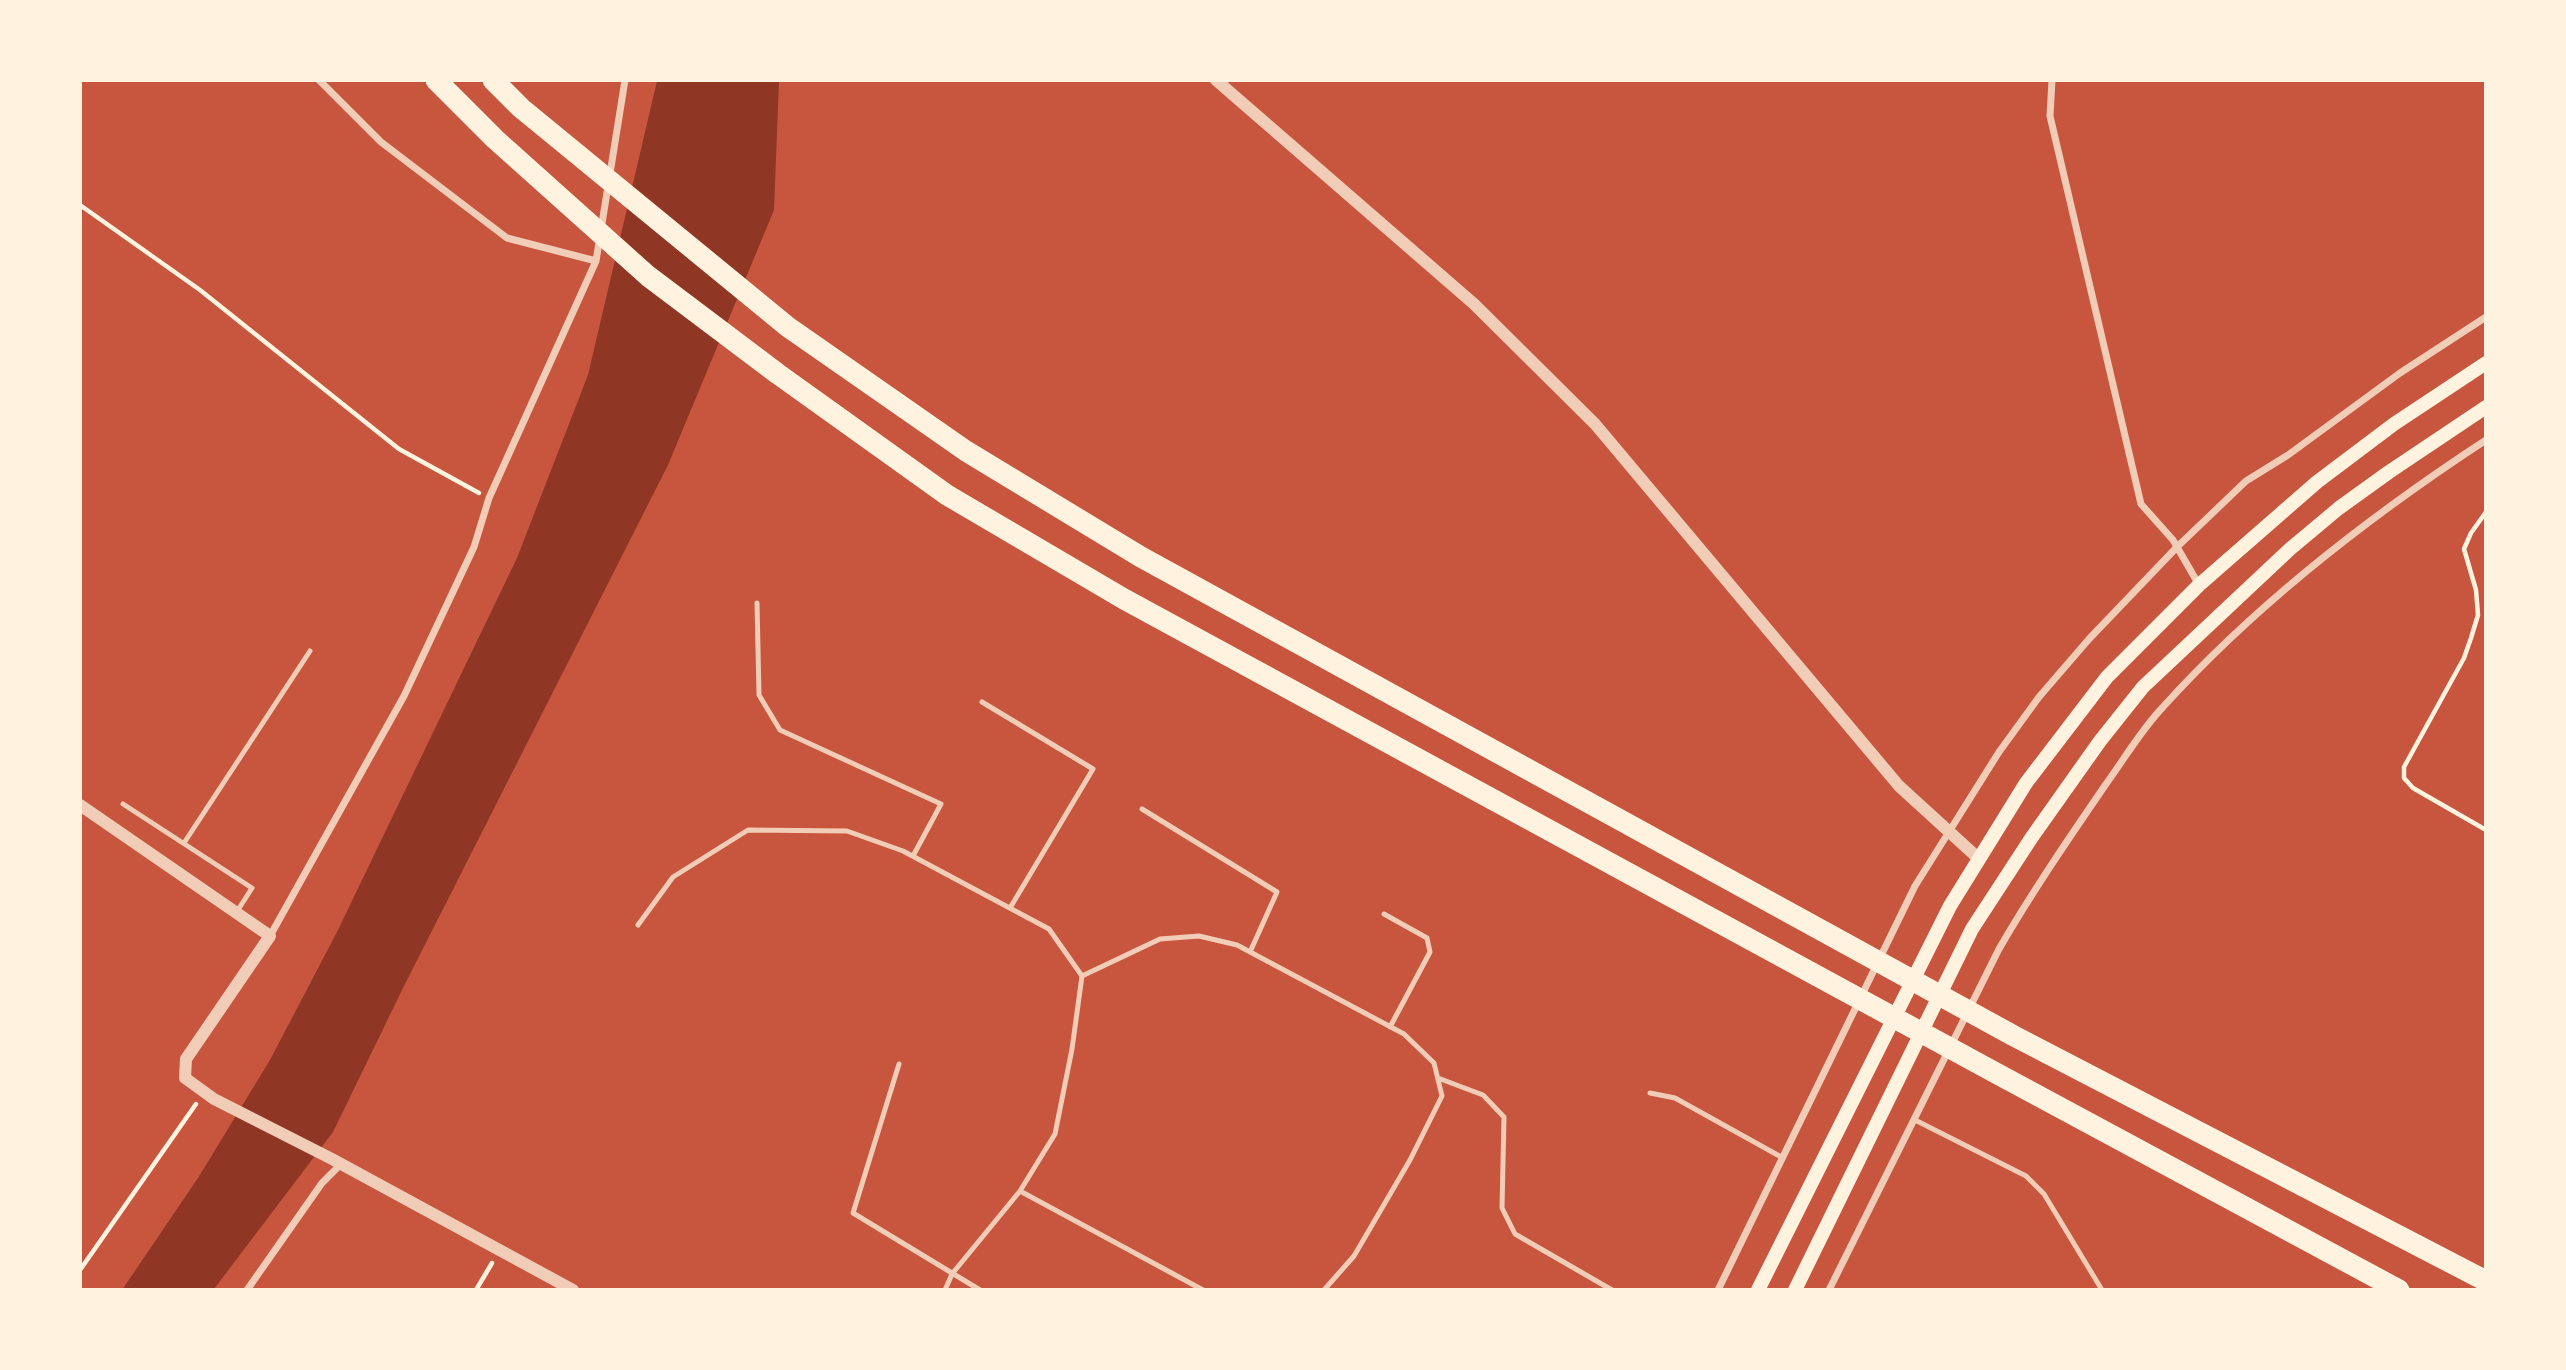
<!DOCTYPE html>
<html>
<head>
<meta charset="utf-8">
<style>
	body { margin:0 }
	#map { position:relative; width:2566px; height:1370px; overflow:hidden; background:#c8553d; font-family:"DM Sans",sans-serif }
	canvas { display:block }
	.frame { position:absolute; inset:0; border:82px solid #fff3e0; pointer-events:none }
</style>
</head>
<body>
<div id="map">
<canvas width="2566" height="1370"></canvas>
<div class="frame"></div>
</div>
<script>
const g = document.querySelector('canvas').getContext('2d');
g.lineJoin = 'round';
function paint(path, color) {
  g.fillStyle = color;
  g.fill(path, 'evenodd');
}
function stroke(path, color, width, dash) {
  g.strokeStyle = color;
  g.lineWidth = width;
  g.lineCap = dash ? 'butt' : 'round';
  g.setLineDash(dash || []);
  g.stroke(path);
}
paint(new Path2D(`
	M657 81H779L774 210 668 465 403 988 333 1132 214 1289 122 1290 198 1178 270 1060 337 932 517 558 588 375Z`), '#8f3625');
stroke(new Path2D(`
	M80 205 200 290 399 449 479 493
	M2486 512 2471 533 2464 549 2476 590 2478 615 2471 638 2464 658 2404 767V778L2413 788 2486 830
	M80 1270 196 1104
	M476 1290 492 1263`), '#fff3e0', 4.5);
stroke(new Path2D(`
	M757 603 759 695 780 730 941 804 913 856
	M982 702 1093 769 1010 908
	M123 804 252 888 236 913
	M1142 809 1277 892 1250 952
	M184 843 310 651
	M1384 914 1427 938 1430 952 1390 1027
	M638 925 673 877 748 830 847 831 903 851 1049 929 1082 976 1072 1049 1055 1134 1020 1191 952 1274 945 1290
	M1082 976 1160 939 1199 936 1237 945 1404 1034 1434 1063 1442 1096 1410 1160 1354 1256 1324 1290
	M899 1064 853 1213 980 1290
	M1438 1078 1483 1095 1504 1117 1502 1208 1515 1234 1612 1290
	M1650 1093 1675 1098 1783 1158
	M1915 1120 2026 1176 2044 1194 2102 1290
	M1020 1191 1203 1290`), '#f1ccb7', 5);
stroke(new Path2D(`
	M319 80 381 142 507 238 596 261
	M2052 80 2050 116 2141 504 2173 540 2199 585
	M270 936 404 696 474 547 489 498 596 261 625 80
	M247 1290 322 1183 341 1164
	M1718 1290 1915 886 1999 752 2039 697 2089 639 2177 547 2246 481 2288 455 2400 373 2486 317
	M1829 1290 1999 949C2032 892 2069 838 2106 784 2125 758 2141 730 2163 707 2256 604 2370 516 2486 440`), '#f1ccb7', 7);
stroke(new Path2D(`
	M1216 80 1474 304 1595 424 1899 786 1978 858
	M80 805 270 936 186 1059 185 1078 214 1099 332 1159 573 1290`), '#f1ccb7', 12);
stroke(new Path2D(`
	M1758 1290 1950 906 2026 783 2107 677 2199 585 2317 482 2394 424 2486 363
	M1795 1290 1972 929 2032 837 2100 741 2143 687 2290 549 2339 508 2389 472 2486 407`), '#fff3e0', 14);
stroke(new Path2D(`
	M436 80 495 139 648 276 778 374 947 495 1124 599 1994 1072 2399 1290
	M493 80 521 108 788 327 966 451 1141 557 2014 1036 2486 1281`), '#fff3e0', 21);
</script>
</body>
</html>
